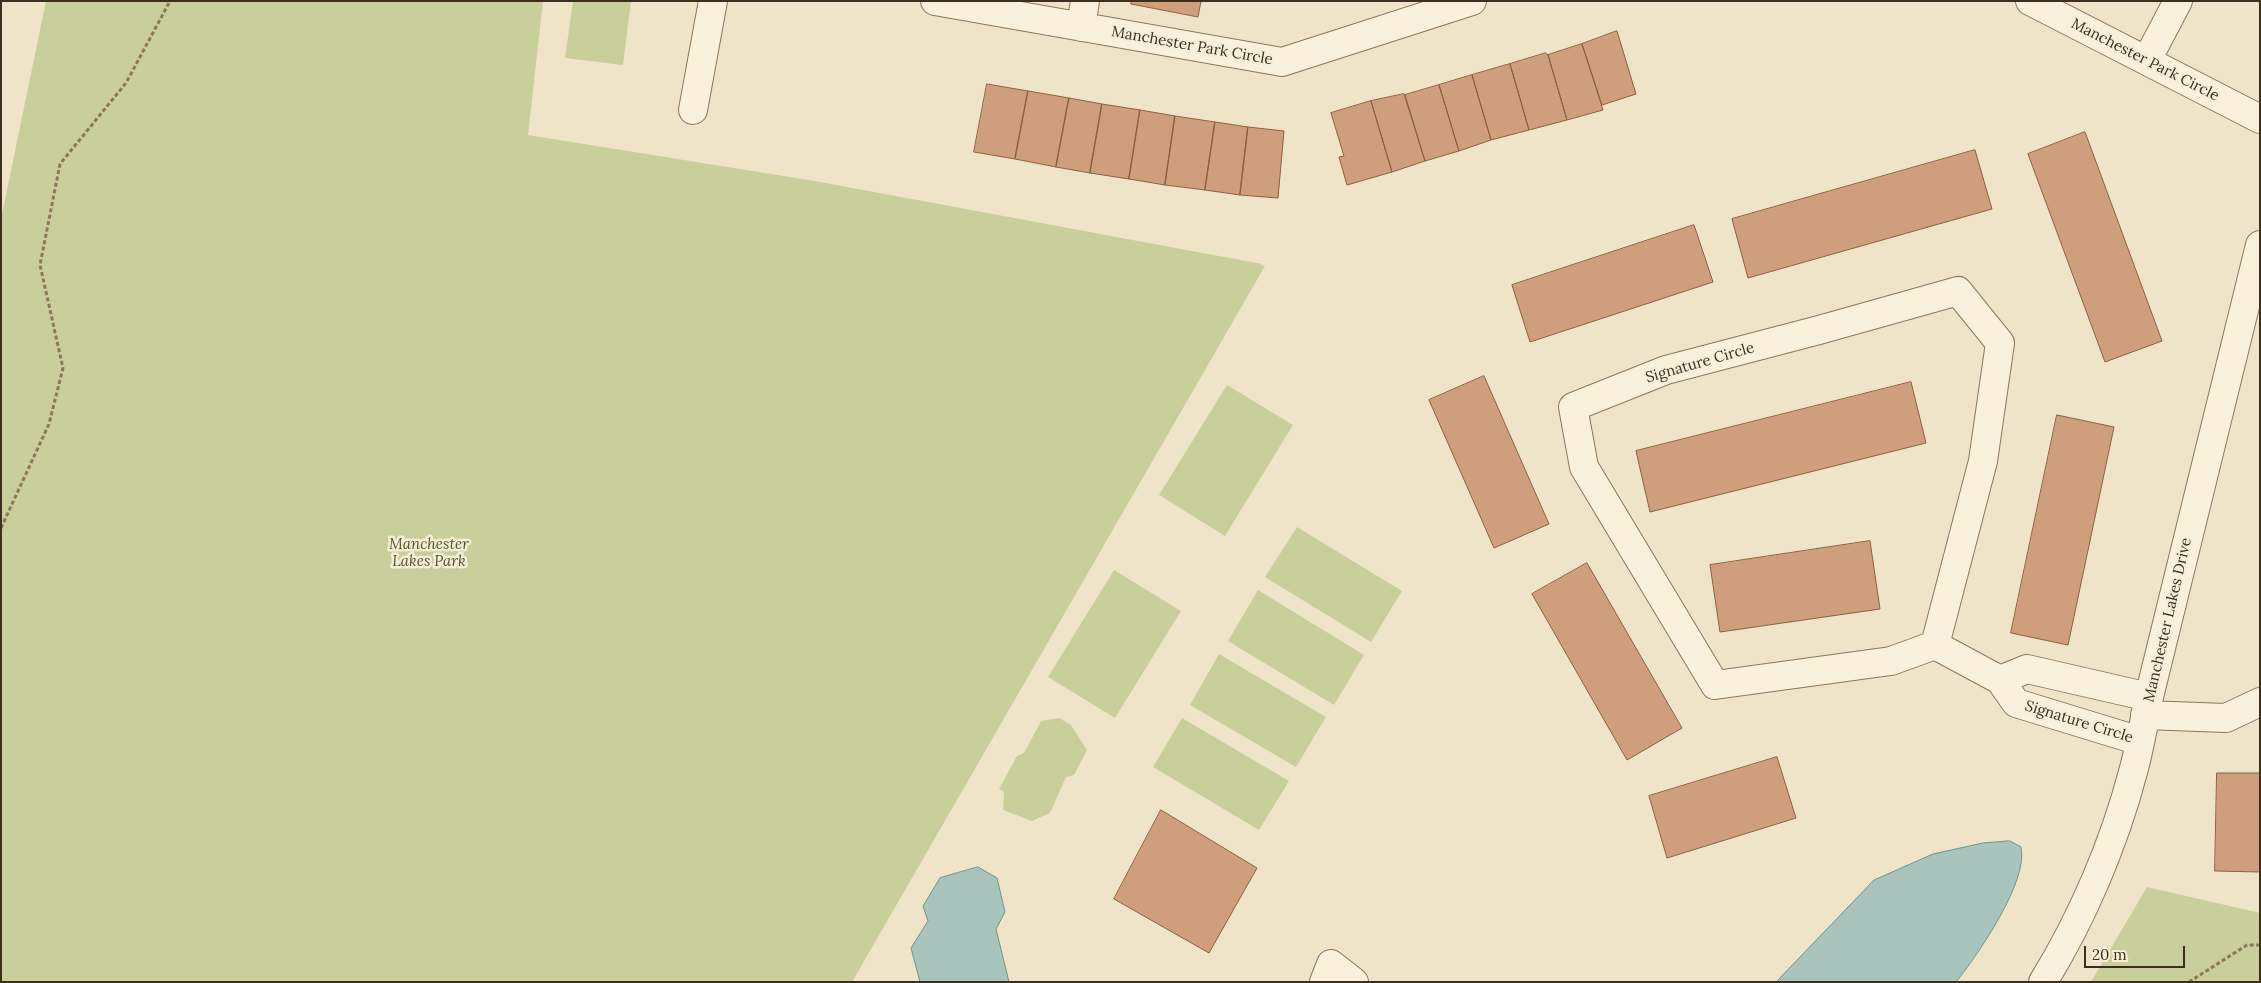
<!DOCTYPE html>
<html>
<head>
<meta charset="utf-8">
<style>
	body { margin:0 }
	#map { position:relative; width:2261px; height:983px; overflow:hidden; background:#f0e4c8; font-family:Lora,serif }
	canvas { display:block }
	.frame { position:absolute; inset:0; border:2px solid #3d2e20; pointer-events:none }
	.scale { position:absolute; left:2084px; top:946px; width:101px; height:22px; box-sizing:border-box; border:2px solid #3d2e20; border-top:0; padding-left:6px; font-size:15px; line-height:18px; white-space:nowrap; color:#3d2e20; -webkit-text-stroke:4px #f7eed8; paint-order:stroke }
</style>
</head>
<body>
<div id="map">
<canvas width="2261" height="983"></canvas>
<div class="frame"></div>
<div class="scale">20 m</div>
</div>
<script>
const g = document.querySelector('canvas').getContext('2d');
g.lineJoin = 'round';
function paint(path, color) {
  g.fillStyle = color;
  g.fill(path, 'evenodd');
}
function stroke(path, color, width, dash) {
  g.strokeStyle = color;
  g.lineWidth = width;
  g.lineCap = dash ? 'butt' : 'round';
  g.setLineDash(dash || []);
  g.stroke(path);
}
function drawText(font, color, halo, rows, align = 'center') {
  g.font = font + ' Lora,serif';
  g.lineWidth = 5;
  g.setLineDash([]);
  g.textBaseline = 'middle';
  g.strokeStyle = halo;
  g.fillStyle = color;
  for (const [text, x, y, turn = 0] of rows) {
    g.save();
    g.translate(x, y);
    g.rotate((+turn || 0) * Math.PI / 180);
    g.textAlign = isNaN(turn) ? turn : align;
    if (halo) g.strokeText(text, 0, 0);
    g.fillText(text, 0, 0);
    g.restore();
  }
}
paint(new Path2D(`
	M46 1H543L528 135 815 181 1262 264 1261 265 1265 266 852 982H1V219Z
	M573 1H631L623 65 565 58Z
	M1227 385 1293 425 1225 536 1159 495Z
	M1297 527 1402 591 1371 642 1265 577Z
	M1114 570 1181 611 1115 718 1048 677Z
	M1258 590 1364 655 1334 705 1228 641Z
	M1219 654 1326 717 1296 767 1190 705Z
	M1059 718 1071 725 1087 750 1074 775 1066 777 1050 813 1032 821 1003 810 1004 792 999 789 1017 756 1024 753 1041 721Z
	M1182 718 1289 781 1259 830 1153 767Z
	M2147 887 2260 913V982H2091Z`), '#c9cf9b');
const water = new Path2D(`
	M2010 841 2021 847C2029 881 1977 956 1956 982H1776L1874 880 1933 854 1983 843Z
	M978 867 997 878 1005 912 996 929 1009 982H920L911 948 928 921 923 906 940 878Z`);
paint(water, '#a9c4bc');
stroke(water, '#6f938a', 1);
const building = new Path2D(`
	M1132 1H1201L1198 17 1131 4Z
	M1617 31 1636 94 1602 105 1582 44Z
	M1582 44 1603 110 1567 120 1548 55Z
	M1546 53 1548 55 1567 120 1529 130 1510 64Z
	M1510 64 1529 130 1491 140 1472 75Z
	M1472 75 1491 140 1459 151 1439 85Z
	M987 84 1028 91 1015 159 974 152Z
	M1439 85 1459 151 1425 161 1405 95Z
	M1028 91 1069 98 1056 167 1015 159Z
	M1404 94 1425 161 1392 172 1371 101Z
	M1069 98 1102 104 1090 173 1056 167Z
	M1371 101 1392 172 1347 185 1339 157 1344 156 1331 113Z
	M1102 104 1140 110 1129 179 1090 173Z
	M1140 110 1175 116 1165 185 1129 179Z
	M1175 116 1215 122 1205 190 1165 185Z
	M1215 122 1248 127 1240 195 1205 190Z
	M1248 127 1284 131 1278 198 1240 195Z
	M2085 132 2162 341 2105 362 2028 154Z
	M1975 150 1992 209 1748 278 1732 219Z
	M1694 225 1713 282 1530 342 1512 285Z
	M1484 376 1549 524 1494 548 1429 400Z
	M1911 382 1926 443 1650 512 1636 451Z
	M2057 415 2114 427 2068 645 2011 633Z
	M1870 541 1880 609 1720 632 1710 565Z
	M1587 563 1682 728 1627 760 1532 594Z
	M1777 757 1796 818 1667 858 1649 796Z
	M2217 773H2260V872L2215 871Z
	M1161 810 1257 868 1209 953 1114 899Z`);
paint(building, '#cf9f7d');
stroke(building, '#8d5f41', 1);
const street = new Path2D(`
	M935 1 1282 62 1472 1
	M2030 1 2260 119
	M1081 27 1085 1
	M2147 60 2178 1
	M693 110 713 1
	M1958 291 2000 343 1983 461 1935 645 1891 661 1715 685 1584 467 1573 407 1666 370 1819 330Z
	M1935 645 2000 680 2016 703 2140 741
	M2000 680 2027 669 2149 697
	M2145 715 2226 718 2260 702
	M1324 982 1331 964 1354 982
	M2043 982C2082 919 2114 844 2133 772 2140 747 2144 722 2149 697L2260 245`);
stroke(street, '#8d765c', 30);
stroke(new Path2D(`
	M1 528 49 424 63 368 40 265 60 164 126 83 170 1
	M2189 982 2247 945H2260`), '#8d765c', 3, [4, 2.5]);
stroke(street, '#faf1dc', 28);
drawText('15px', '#3d2e20', '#f7eed8', [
	["Manchester Park Circle",1192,46,10],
	["Manchester Park Circle",2145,60,27],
	["Signature Circle",1700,363,-16],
	["Manchester Lakes Drive",2168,620,-77],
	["Signature Circle",2079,722,17]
]);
drawText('italic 15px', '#4d5a26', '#f7eed8', [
	["Manchester",429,545],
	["Lakes Park",429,562]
]);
</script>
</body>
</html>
